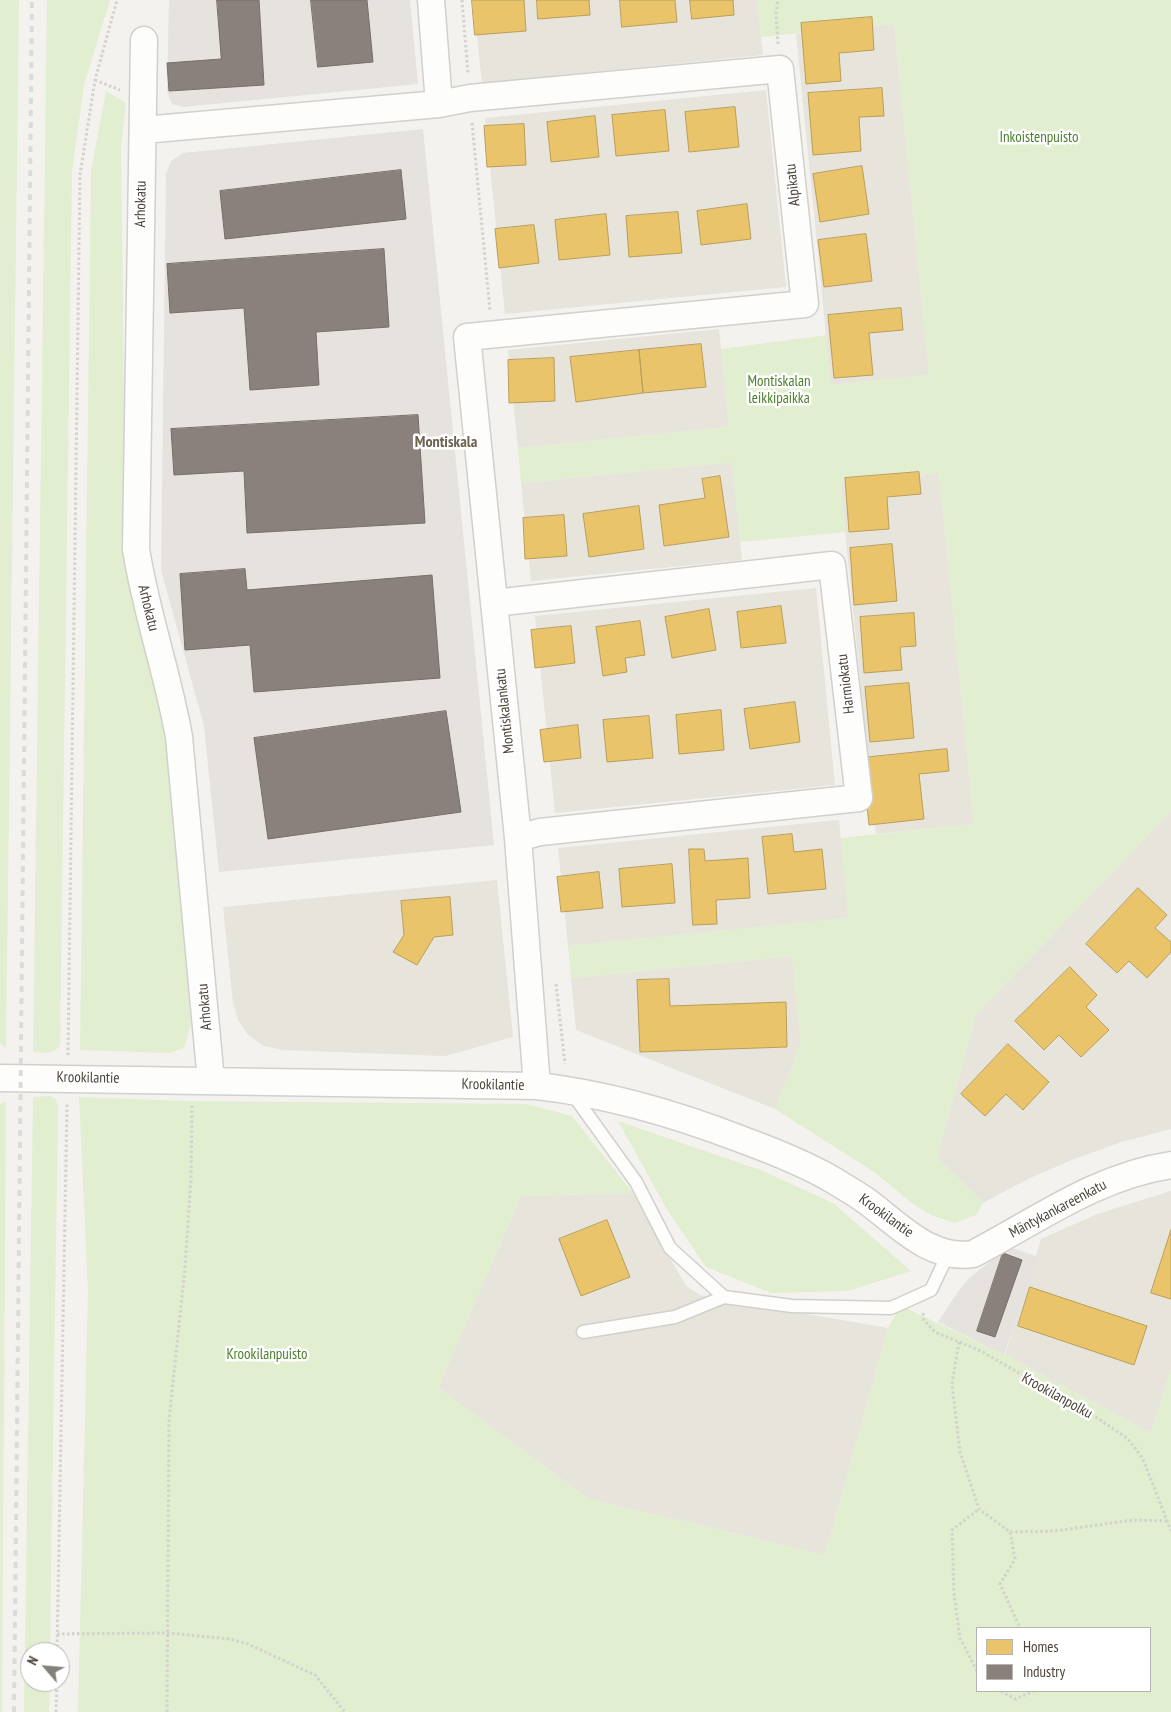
<!DOCTYPE html>
<html>
<head>
<meta charset="utf-8">
<style>
	body { margin:0 }
	#map { position:relative; width:1171px; height:1712px; overflow:hidden; background:#f4f2ee; font-family:"PT Sans Narrow",sans-serif }
	canvas { display:block }
	.legend { position:absolute; left:976px; top:1627px; width:175px; height:65px; box-sizing:border-box; background:#fff; border:1px solid #b7b4b0; margin:0; padding:6px 9px; list-style:none; font-size:15px; color:#4b4439 }
	.legend li { display:flex; align-items:center; gap:10px; height:25px }
	.legend b { width:25px; border:1px solid #b7b4b0 }
	.north { position:absolute; left:20px; top:1642px; width:50px; height:50px; box-sizing:border-box; background:#fff; border:1px solid #b7b4b0; border-radius:50%; rotate:297deg; font-size:14px; font-weight:700; line-height:20px; text-align:center; color:#4b4439 }
	.north::after { content:''; display:block; margin:auto; width:18px; height:22px; background:#868178; clip-path:polygon(50% 0,100% 100%,50% 72%,0 100%) }
</style>
</head>
<body>
<div id="map">
<canvas width="1171" height="1712"></canvas>
<ul class="legend">
<li><b style="height:14px;background:#e9c46a"></b>Homes</li>
<li><b style="height:14px;background:#8a817c"></b>Industry</li>
</ul>
<div class="north">N</div>
</div>
<script>
const g = document.querySelector('canvas').getContext('2d');
g.lineJoin = 'round';
function paint(path, color) {
  g.fillStyle = color;
  g.fill(path, 'evenodd');
}
function stroke(path, color, width, dash) {
  g.strokeStyle = color;
  g.lineWidth = width;
  g.lineCap = dash ? 'butt' : 'round';
  g.setLineDash(dash || []);
  g.stroke(path);
}
function drawText(font, color, halo, rows, align = 'center') {
  g.font = font + ' "PT Sans Narrow",sans-serif';
  g.lineWidth = 5;
  g.setLineDash([]);
  g.textBaseline = 'middle';
  g.strokeStyle = halo;
  g.fillStyle = color;
  for (const [text, x, y, turn = 0] of rows) {
    g.save();
    g.translate(x, y);
    g.rotate((+turn || 0) * Math.PI / 180);
    g.textAlign = isNaN(turn) ? turn : align;
    if (halo) g.strokeText(text, 0, 0);
    g.fillText(text, 0, 0);
    g.restore();
  }
}
paint(new Path2D(`
	M473 0H757L763 55 482 83Z
	M894 24 929 375 831 385 796 34Z
	M766 90 786 287 505 314 485 118Z
	M719 329 729 427 518 448 508 350Z
	M732 462 742 560 531 581 521 483Z
	M939 473 974 824 876 834 840 483Z
	M816 588 835 785 555 813 535 616Z
	M1171 811V1129L1122 1142 1074 1159 1028 1179 983 1203 937 1158 976 1014Z
	M839 820 849 918 568 946 558 848Z
	M497 880 513 1037 445 1056 282 1050 264 1046 248 1035 238 1020 233 1003 223 907Z
	M792 956 801 1043 775 1109 576 1030 571 978Z
	M1171 1191V1369L1151 1433 1005 1355 1041 1239 1097 1214Z
	M633 1193 686 1286 702 1296 888 1328 825 1555 589 1499 438 1388 521 1196Z`), '#e7e4dc');
paint(new Path2D(`
	M169 0H410L418 84 183 107 172 104 167 92Z
	M423 129 494 845 219 872 204 726 161 570 166 174 171 161 183 153Z`), '#e6e2de');
paint(new Path2D(`
	M0 0H19L6 1048 0 1043Z
	M47 0H110L84 85 72 172 60 1046C52 1055 44 1053 33 1052Z
	M757 0H1171V811L976 1014 937 1158 983 1203 976 1215 955 1223 933 1216 913 1204 874 1172 775 1109 801 1043 792 956 571 978 568 946 848 918 841 838 974 824 939 474 841 483 846 532 740 542 732 462 521 483 518 448 729 427 721 349 827 335 831 385 929 375 894 24 761 37Z
	M106 91 126 103 121 146 126 559 166 723 191 1024 184 1048 170 1053 80 1050 91 171Z
	M49 1096 55 1098 58 1105 50 1652H30V1682H50L49 1712H24L33 1097Z
	M79 1097 184 1101 526 1104 572 1116 633 1193 521 1196 438 1388 589 1499 825 1555 888 1328 901 1306 1005 1355 1151 1433 1171 1369V1712H78L88 1291ZM977 1628H1150V1691H977Z
	M6 1101 2 1712H0V1104Z
	M618 1121 763 1171 833 1203 911 1271 848 1291 771 1293 706 1267 668 1211Z`), '#e1eecf');
paint(new Path2D(`
	M1010 1247 1038 1257 1004 1355 938 1322 957 1293 970 1277Z`), '#e6e3df');
const homes = new Path2D(`
	M472 0H524L526 31 475 35Z
	M537 0H589L590 15 538 19Z
	M620 0H675L677 22 622 27Z
	M690 0H733L734 15 692 19Z
	M872 17 874 50 839 53 841 81 806 84 801 23Z
	M882 88 884 116 859 117 861 151 813 155 808 93Z
	M735 107 739 147 689 152 685 112Z
	M665 110 669 151 616 156 612 115Z
	M595 116 599 157 551 162 547 122Z
	M524 124 526 165 487 167 484 126Z
	M862 166 869 214 820 222 813 174Z
	M747 204 751 239 701 245 697 211Z
	M678 212 682 253 629 257 626 216Z
	M606 214 610 255 559 260 555 220Z
	M534 225 539 263 499 268 495 229Z
	M866 234 872 281 824 287 818 240Z
	M901 308 903 330 869 333 873 375 834 378 828 315Z
	M701 344 706 387 643 393 639 350Z
	M639 350 643 393 576 402 570 357Z
	M554 358 555 401 509 403 508 360Z
	M919 472 921 494 887 497 889 529 849 532 845 478Z
	M720 476 729 537 664 546 659 505 705 498 702 479Z
	M639 506 644 549 589 557 583 514Z
	M564 515 567 556 525 559 523 518Z
	M892 544 897 601 854 605 850 548Z
	M781 606 786 643 741 648 737 612Z
	M709 609 716 650 672 658 665 617Z
	M914 613 916 646 900 647 902 670 864 673 860 617Z
	M640 621 645 655 625 658 627 672 603 676 596 627Z
	M571 626 575 663 535 668 531 630Z
	M909 683 914 738 870 742 865 687Z
	M795 702 800 742 750 749 744 709Z
	M721 710 724 750 679 754 676 715Z
	M649 716 653 758 607 762 603 720Z
	M578 725 581 758 544 762 540 730Z
	M947 749 949 771 919 774 924 819 869 825 862 758Z
	M792 834 794 852 822 849 826 889 768 894 762 837Z
	M689 849H704L705 861 748 858 750 898 716 900 717 924 693 925Z
	M672 864 675 903 622 907 619 869Z
	M599 872 603 908 561 912 557 877Z
	M1138 888 1167 915 1155 928 1171 942V952L1147 978 1129 961 1117 973 1086 944Z
	M450 897 453 935 434 937 417 965 393 952 404 935 401 901Z
	M1070 967 1097 995 1086 1007 1109 1030 1081 1057 1059 1035 1044 1050 1015 1021Z
	M669 979 670 1006 786 1002 787 1047 640 1052 637 980Z
	M1008 1044 1049 1082 1023 1110 1006 1094 985 1116 961 1094Z
	M607 1220 630 1277 581 1296 559 1239Z
	M1171 1230V1299L1151 1293Z
	M1030 1287 1147 1326 1134 1365 1018 1326Z`);
paint(homes, '#e9c46a');
stroke(homes, '#ba9e5b', 1);
const industry = new Path2D(`
	M217 0H259L264 85 169 91 167 63 221 59Z
	M311 0H367L373 62 318 67Z
	M401 170 406 219 225 239 220 191Z
	M384 249 389 327 316 332 319 385 250 390 244 308 170 313 167 264Z
	M418 415 425 523 247 533 244 471 174 475 171 429Z
	M245 569 247 590 432 575 440 678 254 692 250 645 185 650 180 574Z
	M446 711 461 812 268 839 254 738Z
	M1003 1253 1022 1260 995 1337 977 1331Z`);
paint(industry, '#8a817c');
stroke(industry, '#776f68', 1);
const lane = new Path2D(`
	M572 1093 636 1182 670 1248 724 1297 792 1306 891 1308 931 1290 948 1254
	M583 1332 675 1317 724 1297`);
const street = new Path2D(`
	M431 0 439 104
	M144 40 136 549C146 613 168 674 179 737L211 1081
	M143 130 439 104 470 98 780 69 805 304 467 337 518 838 537 1086
	M494 603 832 565 859 798 540 832 518 838
	M0 1078 537 1086C608 1094 676 1114 743 1140 773 1151 804 1163 833 1180 843 1186 855 1193 865 1200 897 1223 930 1261 973 1254 1038 1220 1097 1176 1171 1165`);
stroke(lane, '#d2d0cb', 15);
stroke(street, '#d2d0cb', 29);
stroke(new Path2D(`
	M462 0 468 74
	M778 44 776 13 778 0
	M95 80 120 90
	M472 123 490 311
	M556 984 565 1064
	M68 1055 80 175 95 80 117 0
	M923 1313 924 1320 935 1332 981 1351 1099 1419 1128 1439 1143 1459 1171 1531
	M959 1342 952 1384 960 1452 979 1509 1010 1532 1055 1531 1133 1520 1168 1521
	M1010 1532 1015 1559 1000 1584 1020 1628
	M57 1634 168 1633 230 1639 248 1644 315 1675 345 1712
	M57 1652 67 1104
	M977 1671 960 1638 954 1593 952 1530 979 1509
	M1001 1691 1015 1699 1034 1691
	M56 1712 57 1682
	M167 1712 169 1421 185 1268 191 1178 192 1106`), '#d3d2cc', 3, [2.5, 2.5]);
stroke(lane, '#fdfdfc', 12);
stroke(street, '#fdfdfc', 26);
stroke(new Path2D(`
	M14 1712 32 0`), '#dbdbda', 4, [6, 6]);
drawText('15px', '#4a7f2a', '#fff', [
	["Inkoistenpuisto",1039,138],
	["Montiskalan",779,382],
	["leikkipaikka",779,399],
	["Krookilanpuisto",267,1355]
]);
drawText('15px', '#4b4439', '#fff', [
	["Alpikatu",793,185,-96],
	["Arhokatu",141,204,-89],
	["Arhokatu",148,608,76],
	["Harmiokatu",846,684,-97],
	["Montiskalankatu",505,711,-96],
	["Arhokatu",205,1007,-95],
	["Krookilantie",88,1078,1],
	["Krookilantie",493,1085,1],
	["Mäntykankareenkatu",1058,1209,-28],
	["Krookilantie",886,1216,36],
	["Krookilanpolku",1057,1396,29]
]);
drawText('bold 16px', '#6e6250', '#fff', [
	["Montiskala",446,442]
]);
</script>
</body>
</html>
